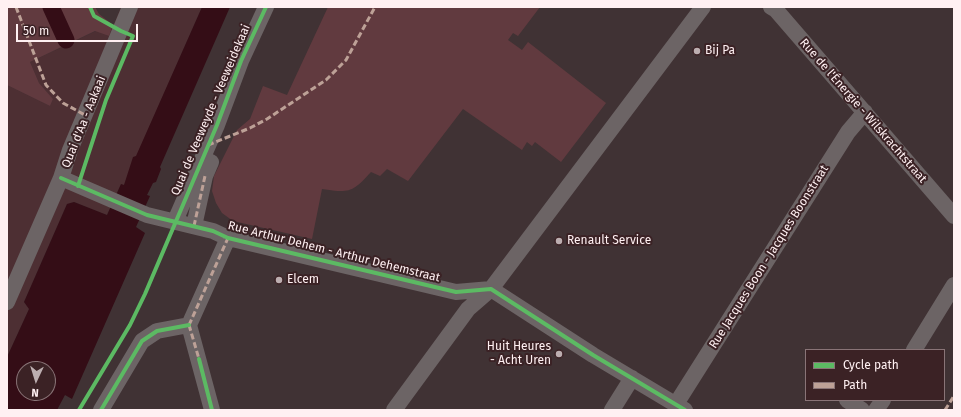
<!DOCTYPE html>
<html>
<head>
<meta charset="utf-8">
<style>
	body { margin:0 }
	#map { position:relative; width:961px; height:417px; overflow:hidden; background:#403234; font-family:"Fira Sans",sans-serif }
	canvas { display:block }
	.frame { position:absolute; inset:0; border:8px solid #fff0f2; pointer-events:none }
	.legend { position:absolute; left:805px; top:349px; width:140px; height:52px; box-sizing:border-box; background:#3b2225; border:1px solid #897477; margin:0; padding:5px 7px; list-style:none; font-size:12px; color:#fff0f2 }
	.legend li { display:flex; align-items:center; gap:8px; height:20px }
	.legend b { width:20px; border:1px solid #897477 }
	.north { position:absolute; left:16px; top:361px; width:40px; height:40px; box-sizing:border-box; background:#3b2225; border:1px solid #897477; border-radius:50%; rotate:184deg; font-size:11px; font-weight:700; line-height:16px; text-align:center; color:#fff0f2 }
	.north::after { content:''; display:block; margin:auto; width:14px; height:18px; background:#bcaeb0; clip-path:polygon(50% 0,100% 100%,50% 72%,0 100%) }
	.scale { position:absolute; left:16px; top:24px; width:122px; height:18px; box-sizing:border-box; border:2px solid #fff0f2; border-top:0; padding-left:5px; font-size:12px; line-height:14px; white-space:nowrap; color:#fff0f2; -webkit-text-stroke:3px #3b2225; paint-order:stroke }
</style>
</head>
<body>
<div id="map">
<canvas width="961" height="417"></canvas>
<div class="frame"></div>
<ul class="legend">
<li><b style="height:5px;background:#5cba63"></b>Cycle path</li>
<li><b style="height:5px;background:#bda197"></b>Path</li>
</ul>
<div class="north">N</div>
<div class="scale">50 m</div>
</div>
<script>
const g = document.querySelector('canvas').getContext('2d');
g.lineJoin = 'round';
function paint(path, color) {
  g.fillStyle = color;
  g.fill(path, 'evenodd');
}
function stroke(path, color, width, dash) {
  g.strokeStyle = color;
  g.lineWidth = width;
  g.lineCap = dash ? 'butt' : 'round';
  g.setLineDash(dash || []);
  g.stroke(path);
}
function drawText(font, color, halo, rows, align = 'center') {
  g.font = font + ' "Fira Sans",sans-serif';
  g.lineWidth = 4;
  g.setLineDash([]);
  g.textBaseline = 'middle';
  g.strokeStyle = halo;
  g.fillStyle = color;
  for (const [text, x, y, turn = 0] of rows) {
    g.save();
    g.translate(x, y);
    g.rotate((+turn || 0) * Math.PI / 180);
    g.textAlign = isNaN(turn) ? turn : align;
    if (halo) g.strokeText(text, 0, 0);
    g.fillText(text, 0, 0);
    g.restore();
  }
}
paint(new Path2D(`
	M121 7H202L124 185 121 184 107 215 74 202 67 204 24 302 29 309 7 357V85L50 106 53 99 39 83 30 62 96 31 109 36Z`), '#4d2f33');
paint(new Path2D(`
	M7 7H95L99 14 113 25 109 36 95 31 30 62 39 83 53 99 50 106 7 85Z
	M328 7H540L518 36 513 33 508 40 522 50 528 42 606 103 561 162 535 142 532 146 527 142 522 150 463 109 408 181 387 169 380 176 371 172C352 193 349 193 322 189L312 239 233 221 222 213 216 203 212 191 214 176 237 130 250 119 263 86 287 95Z`), '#613a3f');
paint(new Path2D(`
	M202 7H230L160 167 161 169 156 182 153 183 147 195 150 196 136 227 145 233 72 399 65 395 57 410H7V357L29 309 24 302 67 204 74 202 107 215 121 184 124 185 133 157 136 156ZM24 369H48V393H24Z`), '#340d16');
stroke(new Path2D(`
	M51 7 66 40`), '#340d16', 17);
stroke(new Path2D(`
	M771 7 776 10 954 216
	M61 178 147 215 213 231 228 238 456 292 491 289
	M175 221 217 125 241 61 266 7
	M194 226 205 176 211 162
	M491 289 593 355 685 410
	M7 302 61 178 70 150 130 7
	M189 325 228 238
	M189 325 212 410
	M914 350 954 285
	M847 400 862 410
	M676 404 848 132 865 112
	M101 410 142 341 157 331 189 325
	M394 410 468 309 491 289 703 7
	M612 410 632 378
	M876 410 883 400`), '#6c6465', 16);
stroke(new Path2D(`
	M16 7 46 85 63 103 85 115
	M208 145 250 128 267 119 326 80 346 60 375 7
	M194 226 205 176
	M189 325 228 238 224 237
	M189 325 199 359
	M945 410 954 396`), '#bda197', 3, [6, 3]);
stroke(new Path2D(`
	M61 178 147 215 213 231 228 238 456 292 491 289 593 355 685 410
	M78 186 106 100 133 36 121 31 94 16 90 7
	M199 359 212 410
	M79 410 130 325 145 294 217 125 241 61 266 7
	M101 410 142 341 157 331 189 325`), '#5cba63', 4);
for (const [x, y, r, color] of [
	[697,51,4,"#bcaeb0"],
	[559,241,4,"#bcaeb0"],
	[279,280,4,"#bcaeb0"],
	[559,354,4,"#bcaeb0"]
]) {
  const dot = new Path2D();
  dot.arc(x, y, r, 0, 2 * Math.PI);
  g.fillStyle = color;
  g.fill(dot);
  stroke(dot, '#3b2225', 1.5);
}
drawText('12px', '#fff0f2', '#3b2225', [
	["Bij Pa",705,51],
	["Renault Service",567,241],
	["Elcem",287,280],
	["Huit Heures",551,347,"right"],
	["- Acht Uren",551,361,"right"]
], 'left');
drawText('12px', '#fff0f2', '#3b2225', [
	["Quai de Veeweyde - Veeweidekaai",211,110,-67],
	["Rue de l'Énergie - Wilskrachtstraat",863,111,49],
	["Quai d'Aa - Aakaai",84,122,-68],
	["Rue Arthur Dehem - Arthur Dehemstraat",334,252,14],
	["Rue Jacques Boon - Jacques Boonstraat",769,257,-58]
]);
</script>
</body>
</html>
